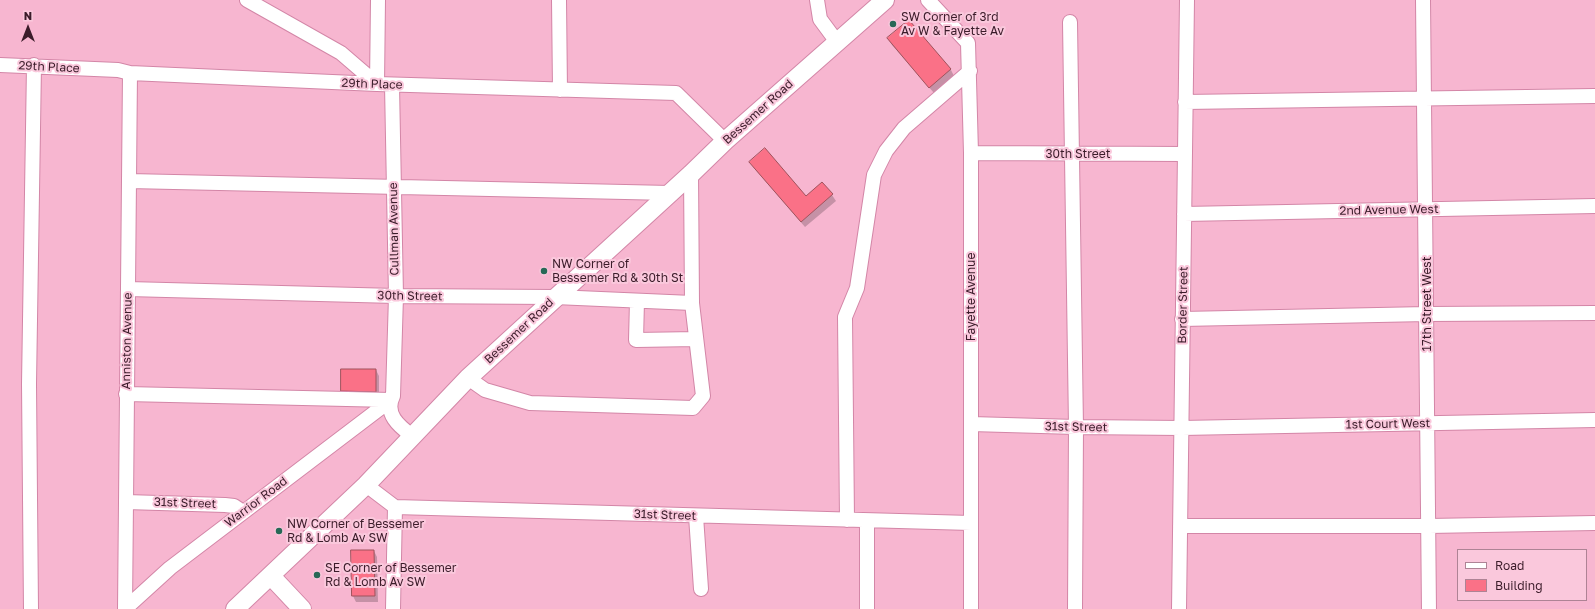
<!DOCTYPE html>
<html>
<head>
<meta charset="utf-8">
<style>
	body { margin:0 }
	#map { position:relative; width:1595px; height:609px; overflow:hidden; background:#f7b6d0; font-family:"Golos Text",sans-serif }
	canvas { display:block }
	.legend { position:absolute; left:1457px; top:549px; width:130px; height:52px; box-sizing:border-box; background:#fac8dc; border:1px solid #ae8395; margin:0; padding:5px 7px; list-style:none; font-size:12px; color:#3b1c2a }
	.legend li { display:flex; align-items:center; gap:8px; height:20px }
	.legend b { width:20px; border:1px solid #ae8395 }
	.north { position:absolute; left:8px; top:8px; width:40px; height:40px; -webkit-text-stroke:3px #fac8dc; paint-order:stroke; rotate:0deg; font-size:11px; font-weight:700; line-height:16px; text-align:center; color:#3b1c2a }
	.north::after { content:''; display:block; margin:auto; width:14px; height:18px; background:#3b1c2a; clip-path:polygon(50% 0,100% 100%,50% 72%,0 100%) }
</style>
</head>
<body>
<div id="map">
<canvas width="1595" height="609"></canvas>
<ul class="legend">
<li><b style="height:5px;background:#fff"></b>Road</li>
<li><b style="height:11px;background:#fa7187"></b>Building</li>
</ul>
<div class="north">N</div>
</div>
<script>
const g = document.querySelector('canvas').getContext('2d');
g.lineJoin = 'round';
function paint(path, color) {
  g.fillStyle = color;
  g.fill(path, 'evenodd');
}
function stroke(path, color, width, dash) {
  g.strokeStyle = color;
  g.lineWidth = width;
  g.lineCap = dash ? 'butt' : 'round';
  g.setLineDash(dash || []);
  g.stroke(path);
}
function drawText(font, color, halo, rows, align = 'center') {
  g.font = font + ' "Golos Text",sans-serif';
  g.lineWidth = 4;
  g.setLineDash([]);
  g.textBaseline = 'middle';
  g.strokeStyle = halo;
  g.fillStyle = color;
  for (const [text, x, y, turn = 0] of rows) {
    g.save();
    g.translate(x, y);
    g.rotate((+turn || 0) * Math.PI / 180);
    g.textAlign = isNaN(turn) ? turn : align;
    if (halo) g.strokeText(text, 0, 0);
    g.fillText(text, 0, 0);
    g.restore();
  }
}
paint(new Path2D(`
	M909 21 951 70 954 76 934 93 892 45 888 39Z
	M750 162 806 197 832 195 836 201 805 227 754 168Z
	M376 370 379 376V398L346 397 342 391Z
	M352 551H374L377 557 378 602H356L353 596Z`), '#0003');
const building = new Path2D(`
	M909 20 951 69 929 88 887 38Z
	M765 148 806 196 822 182 833 194 801 222 749 162Z
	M341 369H376V392L341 391Z
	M351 550H374L375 596H352Z`);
paint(building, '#fa7187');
stroke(building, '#9f525c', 1);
const minor = new Path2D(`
	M247 0 341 53 377 84
	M559 0 560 90
	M817 0 820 19 837 42
	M928 0 968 43 971 153V609
	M1423 0 1429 609
	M1070 22 1076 427 1075 609
	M0 65 118 70 130 73 377 84 676 93 725 141
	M377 84 378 0
	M392 85 396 296 393 396C384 414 399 426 412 436
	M1185 102 1595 96
	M971 153 1185 154
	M129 181 670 193
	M1184 214 1595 206
	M128 289 396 296 555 297 692 303
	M637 301 636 340 696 339
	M1182 319 1427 314 1595 313
	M468 378 485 390 530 403 693 408 703 396 692 303 691 174
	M126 394 391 400
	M971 424 1076 427 1182 428 1595 420
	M366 485 395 507 971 523
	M126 502 225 505 234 506 243 512
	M696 516 701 589
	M847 520 845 317 857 288 874 175 886 151 904 128 970 71
	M1180 526H1429L1595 523
	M31 609 29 384 34 65
	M125 609 130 73
	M125 609 170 568 391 400
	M393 609 395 507
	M867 609V521
	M1179 609 1187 0`);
const major = new Path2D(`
	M271 576 302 609
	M235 609 366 485 468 378 691 174 725 141 885 0`);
stroke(minor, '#d386a7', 16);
stroke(major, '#d386a7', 20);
stroke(minor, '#fff', 14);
stroke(major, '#fff', 18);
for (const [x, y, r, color] of [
	[893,24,4,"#276856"],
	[544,271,4,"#276856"],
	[279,531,4,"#276856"],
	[317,575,4,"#276856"]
]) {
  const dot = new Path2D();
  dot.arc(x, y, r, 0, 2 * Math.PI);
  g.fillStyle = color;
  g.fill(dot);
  stroke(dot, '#fac8dc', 1.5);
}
drawText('12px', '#3b1c2a', '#fac8dc', [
	["SW Corner of 3rd",901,17],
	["Av W & Fayette Av",901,31],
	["NW Corner of",552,264],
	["Bessemer Rd & 30th St",552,278],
	["NW Corner of Bessemer",287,524],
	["Rd & Lomb Av SW",287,538],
	["SE Corner of Bessemer",325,568],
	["Rd & Lomb Av SW",325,582]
], 'left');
drawText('12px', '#3b1c2a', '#fac8dc', [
	["29th Place",49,67,3],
	["29th Place",372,84,2],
	["Bessemer Road",758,112,-42],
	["30th Street",1078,154],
	["2nd Avenue West",1389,210,-1],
	["Cullman Avenue",394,229,-91],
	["30th Street",410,296,1],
	["Fayette Avenue",971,297,-90],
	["17th Street West",1427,304,-90],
	["Border Street",1183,305,-89],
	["Bessemer Road",519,331,-43],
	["Anniston Avenue",127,341,-89],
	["1st Court West",1388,424,-1],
	["31st Street",1076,427,1],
	["Warrior Road",256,502,-37],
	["31st Street",185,503,2],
	["31st Street",665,515,2]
]);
</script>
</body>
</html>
